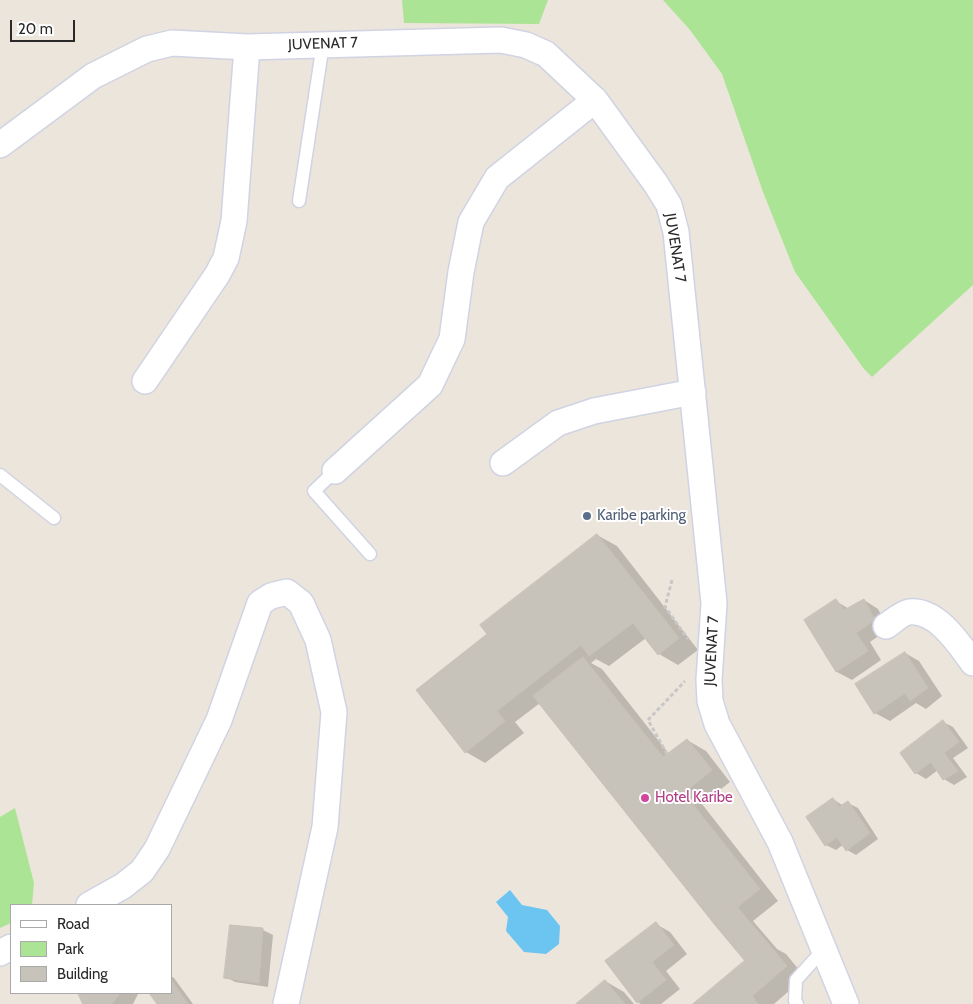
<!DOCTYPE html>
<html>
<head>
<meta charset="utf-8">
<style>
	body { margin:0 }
	#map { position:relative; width:973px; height:1004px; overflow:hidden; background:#ece5db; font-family:Cabin,sans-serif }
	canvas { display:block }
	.legend { position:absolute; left:10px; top:904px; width:162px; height:90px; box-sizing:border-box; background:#fff; border:1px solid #a9a9a9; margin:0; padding:6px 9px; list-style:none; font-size:15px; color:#292929 }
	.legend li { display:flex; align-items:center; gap:10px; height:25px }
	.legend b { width:25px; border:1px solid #a9a9a9 }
	.scale { position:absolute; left:10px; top:20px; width:65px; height:22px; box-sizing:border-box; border:2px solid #292929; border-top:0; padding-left:6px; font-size:15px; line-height:18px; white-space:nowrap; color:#292929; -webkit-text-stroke:4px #fff; paint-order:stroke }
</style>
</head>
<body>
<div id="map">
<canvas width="973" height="1004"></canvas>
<ul class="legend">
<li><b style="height:6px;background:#fff"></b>Road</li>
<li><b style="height:14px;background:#ace496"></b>Park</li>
<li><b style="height:14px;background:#c7c2ba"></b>Building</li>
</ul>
<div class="scale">20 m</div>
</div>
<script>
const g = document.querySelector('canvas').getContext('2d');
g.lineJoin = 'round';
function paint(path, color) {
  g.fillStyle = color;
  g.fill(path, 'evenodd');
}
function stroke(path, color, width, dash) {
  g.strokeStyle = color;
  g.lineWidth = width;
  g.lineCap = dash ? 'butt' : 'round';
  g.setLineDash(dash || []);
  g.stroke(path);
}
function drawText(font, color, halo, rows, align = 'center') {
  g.font = font + ' Cabin,sans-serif';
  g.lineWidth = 4;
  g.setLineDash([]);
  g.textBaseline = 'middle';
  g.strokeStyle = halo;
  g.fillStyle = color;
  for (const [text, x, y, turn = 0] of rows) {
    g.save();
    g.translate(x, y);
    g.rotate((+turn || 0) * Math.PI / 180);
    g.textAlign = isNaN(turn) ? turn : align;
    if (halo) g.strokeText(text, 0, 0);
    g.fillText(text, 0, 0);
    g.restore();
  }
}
paint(new Path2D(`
	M402 0H548L539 24 404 23Z
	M663 0H973V285L872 377 864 369 795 272 763 192 722 74 690 30Z
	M15 808 34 883 32 905H11V923L0 928V817Z`), '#ace496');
paint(new Path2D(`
	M510 890 522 905 547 910 560 926 559 944 546 954 524 952 506 931 508 917 496 902Z`), '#6cc5f0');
paint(new Path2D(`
	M597 535 617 546 698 650 678 665 659 654 646 638 609 666 596 659 591 663 602 669 669 754 687 740 706 751 730 782 702 804 778 901 753 921 777 949 786 954 805 977 774 1004H695L747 961 540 703 515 722 524 733 485 763 466 752 489 634Z
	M864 600 878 609 889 629 870 642 881 660 852 680 837 672 805 620 836 601 849 609Z
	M905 653 919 661 942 696 926 709 916 703 890 721 875 713Z
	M943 722 953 727 968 748 953 758 967 777 954 785 944 779 938 770 926 779 916 773 902 753Z
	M833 799 842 805 848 803 858 808 878 839 856 855 847 850 844 844 836 850 826 845Z
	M656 924 670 932 687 954 666 971 680 989 661 1004H641L638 1002Z
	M231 926 263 930 273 935 268 987 235 982 226 977Z
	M171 976 174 978 193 1004H159L150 993H171Z
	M605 981 624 992 634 1004H578Z
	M80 993H138V994L133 1004H84Z`), '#0003');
const building = new Path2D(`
	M597 534 679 638 658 655 633 623 589 656 581 645 497 711 505 721 465 753 416 690 487 634 480 625Z
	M836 599 844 610 864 599 875 620 856 633 868 651 836 672 804 620Z
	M905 652 928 688 910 701 905 693 874 714 855 684Z
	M583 657 663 757 687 739 712 770 684 793 760 889 715 925 533 696Z
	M943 720 959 742 944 753 958 771 943 780 931 762 915 774 900 753Z
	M833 798 839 807 848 801 870 833 846 851 837 837 825 846 806 817Z
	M737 907 767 942 745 961 715 925Z
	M656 922 674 945 652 962 666 980 637 1003 605 961Z
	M230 925 263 928 259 983 224 978Z
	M767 942 787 966 752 996 758 1004H693Z
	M171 980 188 1004H157L149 993H171Z
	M605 980 625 1004H576Z
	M78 993H120L112 1004H83Z`);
paint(building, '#c7c2ba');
stroke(building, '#c7c2b5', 1);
const lane = new Path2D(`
	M299 201 323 44
	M335 471 314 491 370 554
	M0 475 54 518
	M797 1004 795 1001 796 980 823 950`);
const street = new Path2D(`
	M0 145 93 76 147 49 172 43 247 47 501 40 526 45 546 54 595 100 656 184 669 205 676 232 714 603 709 680 710 701 717 724 780 842 846 1004
	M145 381 217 275 226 258 234 221 247 47
	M503 463 558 423 594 411 693 392
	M335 471 430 385 452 339 461 272 471 222 497 178 595 100
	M886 626C892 622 902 613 909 612 937 609 959 644 973 663
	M89 905 123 886 142 871 157 849 219 720 260 603 271 596 287 592 301 603 318 640 334 712 325 827 286 1004
	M0 953 11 947`);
stroke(lane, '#d0d3e3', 15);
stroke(street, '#d0d3e3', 28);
stroke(new Path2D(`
	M672 580 665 607 688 639
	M667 754 648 720 685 681`), '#c7c7c7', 3, [4, 2.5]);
stroke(lane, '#fff', 12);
stroke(street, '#fff', 25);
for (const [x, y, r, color] of [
	[587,516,5,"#5c6f8a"],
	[645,798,5,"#d1479c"]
]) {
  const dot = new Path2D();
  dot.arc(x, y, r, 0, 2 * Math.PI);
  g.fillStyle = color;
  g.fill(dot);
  stroke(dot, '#fff', 2);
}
drawText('15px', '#292929', '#fff', [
	["JUVENAT 7",323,44,-2],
	["JUVENAT 7",675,248,81],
	["JUVENAT 7",712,651,-87]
]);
drawText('15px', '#4e5e75', '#fff', [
	["Karibe parking",597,516]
], 'left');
drawText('15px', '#b23c85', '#fff', [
	["Hotel Karibe",655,798]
], 'left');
</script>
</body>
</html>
